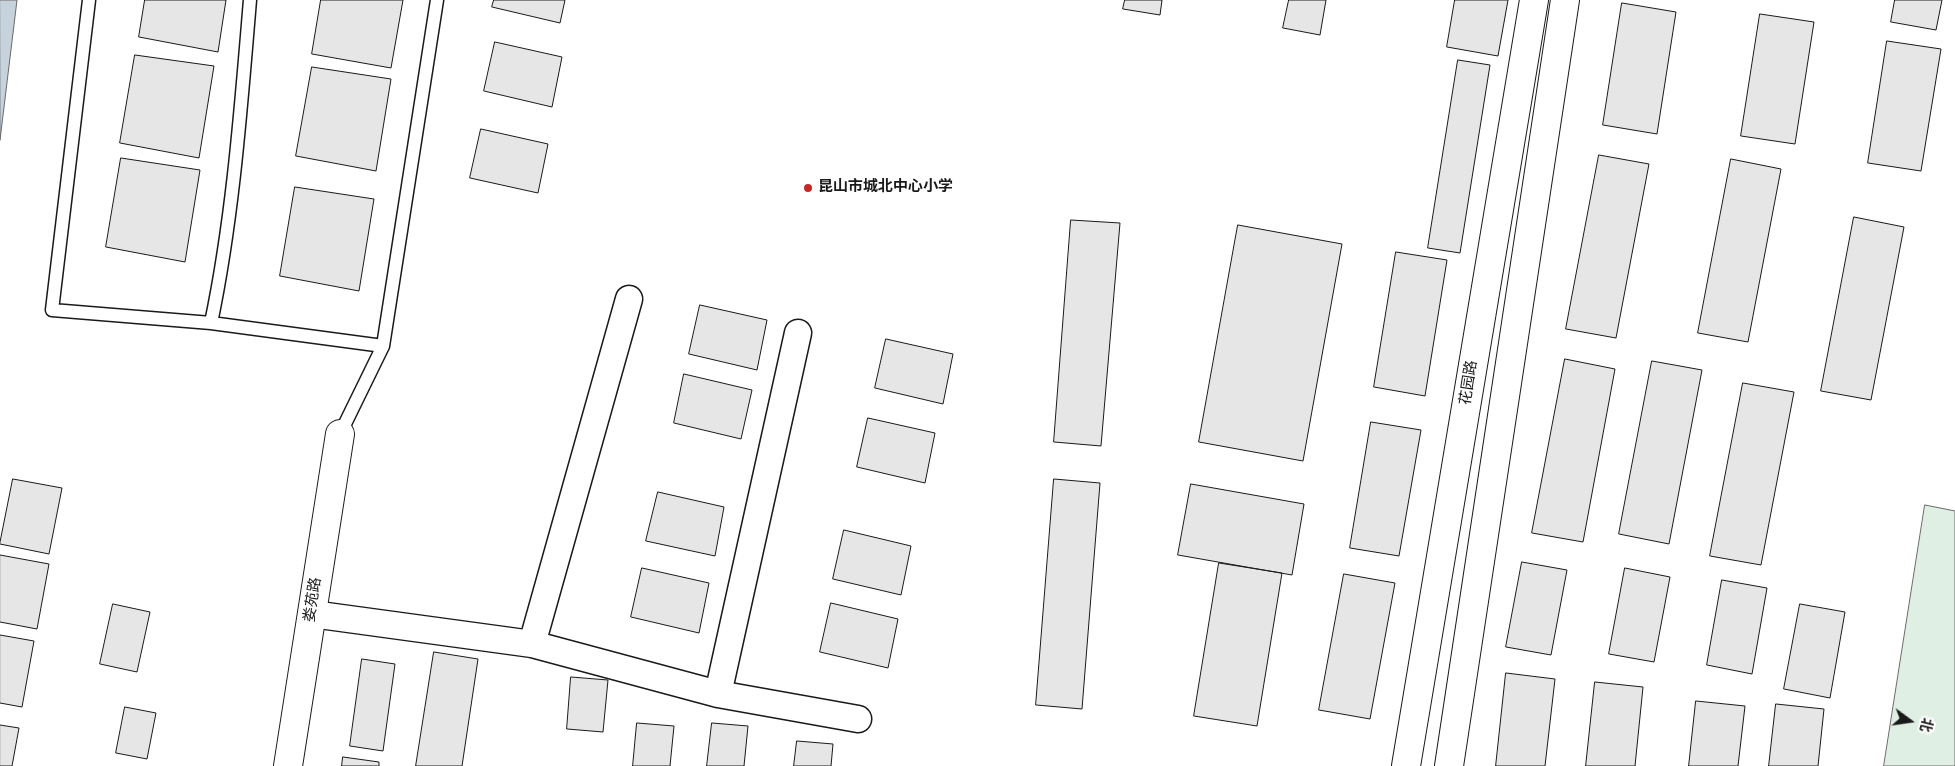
<!DOCTYPE html>
<html>
<head>
<meta charset="utf-8">
<style>
	body { margin:0 }
	#map { position:relative; width:1955px; height:766px; overflow:hidden; background:#fff; font-family:Overpass,"Noto Sans SC",sans-serif }
	canvas { display:block }
	.north { position:absolute; left:1885px; top:696px; width:50px; height:50px; -webkit-text-stroke:4px #fff; paint-order:stroke; rotate:104deg; font-size:14px; font-weight:700; line-height:20px; text-align:center; color:#1a1a1a }
	.north::after { content:''; display:block; margin:auto; width:18px; height:22px; background:#1a1a1a; clip-path:polygon(50% 0,100% 100%,50% 72%,0 100%) }
</style>
</head>
<body>
<div id="map">
<canvas width="1955" height="766"></canvas>
<div class="north">北</div>
</div>
<script>
const g = document.querySelector('canvas').getContext('2d');
g.lineJoin = 'round';
function paint(path, color) {
  g.fillStyle = color;
  g.fill(path, 'evenodd');
}
function stroke(path, color, width, dash) {
  g.strokeStyle = color;
  g.lineWidth = width;
  g.lineCap = dash ? 'butt' : 'round';
  g.setLineDash(dash || []);
  g.stroke(path);
}
function drawText(font, color, halo, rows, align = 'center') {
  g.font = font + ' Overpass,"Noto Sans SC",sans-serif';
  g.lineWidth = 4;
  g.setLineDash([]);
  g.textBaseline = 'middle';
  g.strokeStyle = halo;
  g.fillStyle = color;
  for (const [text, x, y, turn = 0] of rows) {
    g.save();
    g.translate(x, y);
    g.rotate((+turn || 0) * Math.PI / 180);
    g.textAlign = isNaN(turn) ? turn : align;
    if (halo) g.strokeText(text, 0, 0);
    g.fillText(text, 0, 0);
    g.restore();
  }
}
const green = new Path2D(`
	M1925 505 1955 511V766H1884Z`);
paint(green, '#e0efe3');
stroke(green, '#6a6a6a', 1);
const water = new Path2D(`
	M0 0H17L0 140Z`);
paint(water, '#c6d2dc');
stroke(water, '#6a6a6a', 1);
const building = new Path2D(`
	M145 0H226L218 52 139 37Z
	M321 0H403L391 68 312 54Z
	M494 0H565L560 23 492 7Z
	M1125 0H1162L1160 15 1123 9Z
	M1289 0H1326L1320 35 1283 28Z
	M1455 0H1508L1498 56 1447 47Z
	M1895 0H1942L1936 30 1891 22Z
	M1622 3 1676 12 1657 134 1603 125Z
	M1760 14 1814 22 1795 144 1741 136Z
	M1887 41 1941 49 1921 171 1868 163Z
	M495 42 562 57 552 107 484 91Z
	M135 55 214 66 199 158 120 143Z
	M1458 60 1490 65 1460 253 1428 248Z
	M312 67 391 79 376 171 296 156Z
	M481 129 548 144 538 193 470 178Z
	M1599 155 1649 164 1616 338 1566 329Z
	M121 158 200 170 185 262 106 247Z
	M1731 159 1781 169 1748 342 1698 333Z
	M295 187 374 199 359 291 280 276Z
	M1854 217 1904 227 1871 400 1821 391Z
	M1071 220 1120 223 1101 446 1054 442Z
	M1238 225 1342 244 1303 461 1199 442Z
	M1396 252 1447 260 1425 396 1374 387Z
	M700 305 767 320 757 370 689 354Z
	M886 339 953 354 943 404 875 388Z
	M1565 359 1615 369 1583 542 1532 533Z
	M1652 361 1702 370 1669 544 1619 534Z
	M684 374 752 390 741 439 674 423Z
	M1743 383 1794 392 1761 565 1710 556Z
	M868 418 935 433 925 483 857 467Z
	M1371 422 1421 430 1399 556 1350 548Z
	M13 479 62 488 49 554 0 544Z
	M1054 479 1100 483 1082 709 1036 705Z
	M1191 484 1304 504 1292 575 1178 555Z
	M658 492 724 507 715 556 646 541Z
	M844 530 911 546 901 595 833 579Z
	M0 555 49 564 37 629 0 622Z
	M1522 562 1567 570 1551 655 1506 647Z
	M1219 563 1282 573 1257 726 1194 716Z
	M642 568 709 583 699 633 631 617Z
	M1625 568 1670 577 1654 662 1609 654Z
	M1344 574 1395 583 1370 719 1319 710Z
	M1722 580 1767 588 1752 674 1707 665Z
	M831 603 898 619 888 668 820 652Z
	M113 604 150 612 137 672 100 664Z
	M1800 604 1845 612 1830 698 1784 689Z
	M0 635 34 641 22 707 0 703Z
	M434 652 478 659 462 766H416Z
	M362 659 395 664 383 751 350 746Z
	M1506 673 1555 679 1545 766H1496Z
	M571 677 608 680 603 732 567 729Z
	M1595 682 1643 687 1635 766H1586Z
	M1696 701 1745 706 1738 766H1689Z
	M1776 704 1824 709 1818 766H1769Z
	M125 707 156 713 147 759 116 753Z
	M637 723 674 726 670 766H633Z
	M712 723 748 726 744 766H707Z
	M0 725 19 728 12 766H0Z
	M797 741 833 744 831 766H794Z
	M343 757 379 762V766H342Z`);
paint(building, '#e6e6e6');
stroke(building, '#1a1a1a', 1);
const lane = new Path2D(`
	M89 0 52 310 211 323 383 346 340 434
	M211 323C233 218 241 107 250 0
	M383 346 437 0`);
const street = new Path2D(`
	M312 614 532 644 718 694 798 333
	M532 644 629 299
	M718 694 858 719`);
const secondary = new Path2D(`
	M288 766 340 434
	M1406 766 1534 0
	M1449 766 1565 0`);
stroke(lane, '#1a1a1a', 15);
stroke(street, '#1a1a1a', 29);
stroke(secondary, '#1a1a1a', 30);
stroke(lane, '#fff', 12);
stroke(street, '#fff', 26);
stroke(secondary, '#fff', 28);
for (const [x, y, r, color] of [
	[808,188,5,"#c62828"]
]) {
  const dot = new Path2D();
  dot.arc(x, y, r, 0, 2 * Math.PI);
  g.fillStyle = color;
  g.fill(dot);
  stroke(dot, '#fff', 2);
}
drawText('bold 15px', '#1a1a1a', '#fff', [
	["昆山市城北中心小学",818,188]
], 'left');
drawText('15px', '#1a1a1a', '#fff', [
	["花园路",1470,383,-81],
	["娄苑路",314,600,-81]
]);
</script>
</body>
</html>
